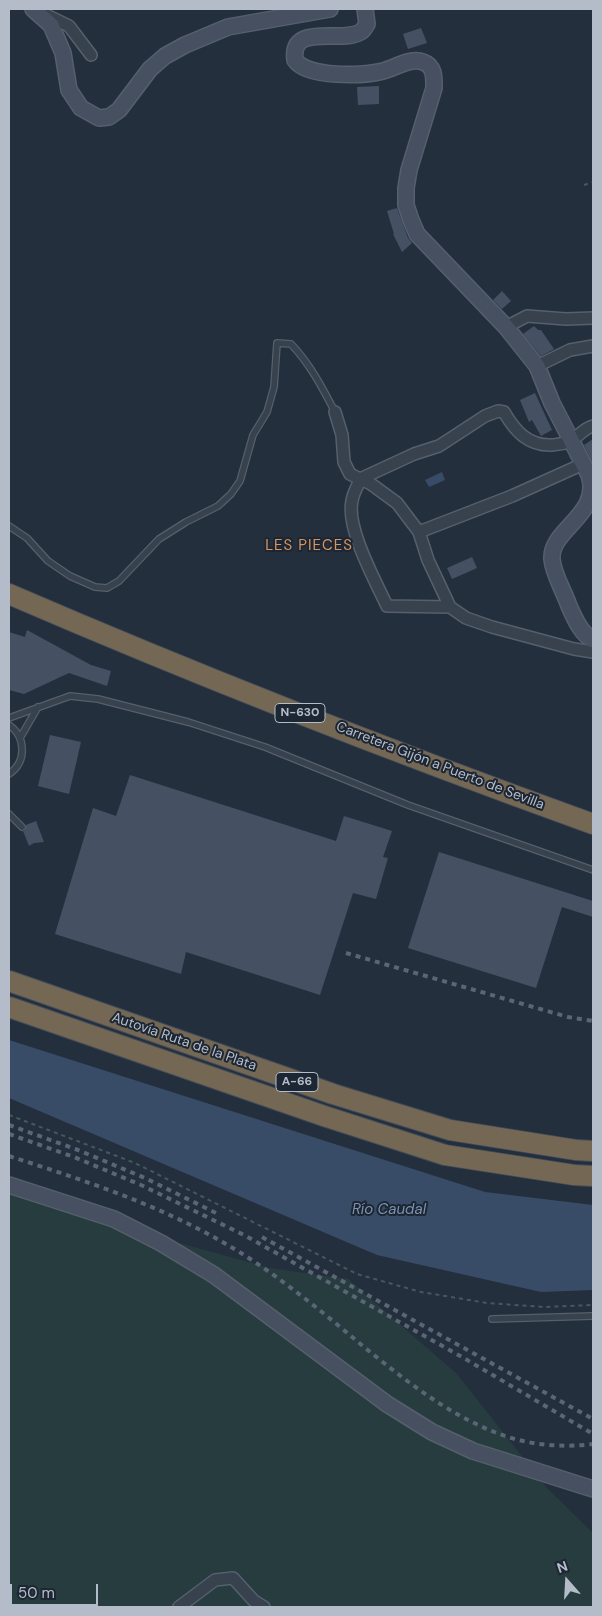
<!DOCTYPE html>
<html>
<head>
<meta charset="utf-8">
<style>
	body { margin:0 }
	#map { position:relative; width:602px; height:1616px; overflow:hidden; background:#242f3e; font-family:"DM Sans",sans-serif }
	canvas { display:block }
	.frame { position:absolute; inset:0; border:10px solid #b4bcc9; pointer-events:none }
	.north { position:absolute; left:542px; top:1556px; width:50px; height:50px; -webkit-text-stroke:4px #1d2633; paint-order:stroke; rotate:341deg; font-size:14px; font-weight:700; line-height:20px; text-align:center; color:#b4bcc9 }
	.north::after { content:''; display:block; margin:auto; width:18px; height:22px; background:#b4bcc9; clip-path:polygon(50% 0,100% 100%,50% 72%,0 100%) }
	.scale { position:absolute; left:10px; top:1584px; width:88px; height:22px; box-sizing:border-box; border:2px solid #b4bcc9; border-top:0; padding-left:6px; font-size:15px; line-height:18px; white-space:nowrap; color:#b4bcc9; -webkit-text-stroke:4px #1d2633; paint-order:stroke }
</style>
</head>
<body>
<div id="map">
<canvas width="602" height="1616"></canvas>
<div class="frame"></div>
<div class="north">N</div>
<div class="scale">50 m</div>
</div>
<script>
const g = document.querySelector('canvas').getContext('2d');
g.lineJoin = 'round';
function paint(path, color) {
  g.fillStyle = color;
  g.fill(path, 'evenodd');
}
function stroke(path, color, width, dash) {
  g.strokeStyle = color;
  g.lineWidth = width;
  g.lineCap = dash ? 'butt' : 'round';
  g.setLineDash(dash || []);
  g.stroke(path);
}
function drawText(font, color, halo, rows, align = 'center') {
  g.font = font + ' "DM Sans",sans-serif';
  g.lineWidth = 4;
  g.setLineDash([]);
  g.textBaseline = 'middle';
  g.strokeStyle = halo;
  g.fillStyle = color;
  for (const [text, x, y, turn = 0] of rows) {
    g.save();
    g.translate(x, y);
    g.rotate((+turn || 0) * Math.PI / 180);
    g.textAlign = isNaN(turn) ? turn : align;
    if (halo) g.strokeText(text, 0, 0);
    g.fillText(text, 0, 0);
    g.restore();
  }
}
paint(new Path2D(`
	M9 1191 45 1206 270 1268 348 1279 457 1374 547 1488 593 1533V1607H9Z`), '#263c3f');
paint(new Path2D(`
	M442 472 445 480 429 487 425 480Z
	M9 1040 485 1192 593 1205V1290L541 1292 377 1255 9 1098Z`), '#394c67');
paint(new Path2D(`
	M421 28 427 43 408 49 403 34Z
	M379 86V104L358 105 357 87Z
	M397 208 408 238 412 243 402 252 393 234H394L387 211Z
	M502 291 511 301 502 309 493 300Z
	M534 326 538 330H541L554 349 541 356 523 334Z
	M535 393 552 430 541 436 532 420 529 422 520 400Z
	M593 439V463L584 445Z
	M472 557 477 568 452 579 447 568Z
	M27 630 91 665 111 671 107 686 69 673 24 694 9 690V632L25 637Z
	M50 735 81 742 69 794 38 786Z
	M130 775 336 841 344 816 392 831 383 857 388 858 376 899 353 893 320 995 186 952 181 974 55 934 93 808 116 816Z
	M36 821 44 842 34 843 29 846 23 831 26 829V825Z
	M439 852 593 901V917L562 907 536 988 408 948Z`), '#455162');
const lane = new Path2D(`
	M9 526 27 538 48 561 70 576 95 587 107 588 119 581 159 539 186 522 218 506 231 494 240 481 253 435 267 412 274 387 277 343 291 344C310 364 322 387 335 412
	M9 718 70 696 98 699 188 722 265 747 408 805 593 870
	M9 725C26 737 27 762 9 774
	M20 738 38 707
	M9 814 22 827
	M492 1319 593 1316`);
const street = new Path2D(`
	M42 13 69 26 91 55
	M506 327 527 316 566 319 593 318
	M537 366 570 350 593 346
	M335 412 342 435 344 462 350 474 360 479 414 454 439 446 485 416 498 411 504 412C515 431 528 446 552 445 558 444 565 444 571 441 579 436 584 428 593 426
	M419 532 512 496 583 464
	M450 607 387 606C375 580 346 528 352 501 353 493 358 486 360 479L371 484 397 503 419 532 428 560 450 607 466 618 492 627 574 649 593 652
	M179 1607 215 1580 233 1578 254 1601 264 1607`);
const secondary = new Path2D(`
	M33 9 51 25 63 53 69 90 81 108 99 118 109 117 119 110 150 69 165 56 185 45 228 27 330 9
	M365 9 367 24C365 27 364 29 362 31 344 45 290 21 295 60 307 78 364 76 383 71 395 68 411 57 423 62 435 66 434 78 434 88L409 170 406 188V205L411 220 417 234 506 327 537 366 552 403 589 475C602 515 550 529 552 559 553 574 564 591 569 606 574 617 581 634 593 640
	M9 1185 114 1219 161 1243 214 1275 387 1404 432 1432 473 1451 593 1489`);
const highway = new Path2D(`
	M9 594C201 677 396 753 593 824
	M9 981 333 1094 450 1130 576 1150 593 1151
	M9 1007 324 1116 445 1155 574 1175 593 1176`);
stroke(lane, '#565f6c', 8);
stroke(street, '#565f6c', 14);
stroke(secondary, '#565f6c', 18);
stroke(highway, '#434c59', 22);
stroke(new Path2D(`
	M584 185 593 182
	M9 1115 135 1163 357 1274 421 1292 487 1303 544 1307 593 1305`), '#44595c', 2, [4, 4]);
stroke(lane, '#38414e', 5.5);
stroke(street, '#38414e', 11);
stroke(secondary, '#465061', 15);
stroke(highway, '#746855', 20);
stroke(new Path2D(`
	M346 953 568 1017 593 1021
	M9 1125 78 1150 145 1178 216 1213
	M9 1134 74 1157 141 1185 244 1235 462 1357 593 1434
	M9 1156C89 1182 169 1208 241 1253 285 1281 325 1314 364 1347 405 1380 447 1414 497 1433 527 1445 561 1448 593 1444
	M262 1237 593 1419`), '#5a6575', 4, [5, 5]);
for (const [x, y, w] of [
	[300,713,50],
	[297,1082,42]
]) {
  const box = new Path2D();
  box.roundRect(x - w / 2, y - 9.5, w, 19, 4);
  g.fillStyle = '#1d2633';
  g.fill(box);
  stroke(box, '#b4bcc9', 1);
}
drawText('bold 12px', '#b4bcc9', null, [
	["N-630",300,713],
	["A-66",297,1082]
]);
drawText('14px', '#b4bcc9', '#1d2633', [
	["Carretera Gijón a Puerto de Sevilla",440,766,21],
	["Autovía Ruta de la Plata",184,1042,19]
]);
g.letterSpacing = '1px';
drawText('15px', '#d59563', '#1d2633', [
	["LES PIECES",309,546]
]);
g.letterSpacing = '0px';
drawText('italic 15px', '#7c92b1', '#1d2633', [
	["Río Caudal",389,1210]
]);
</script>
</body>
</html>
